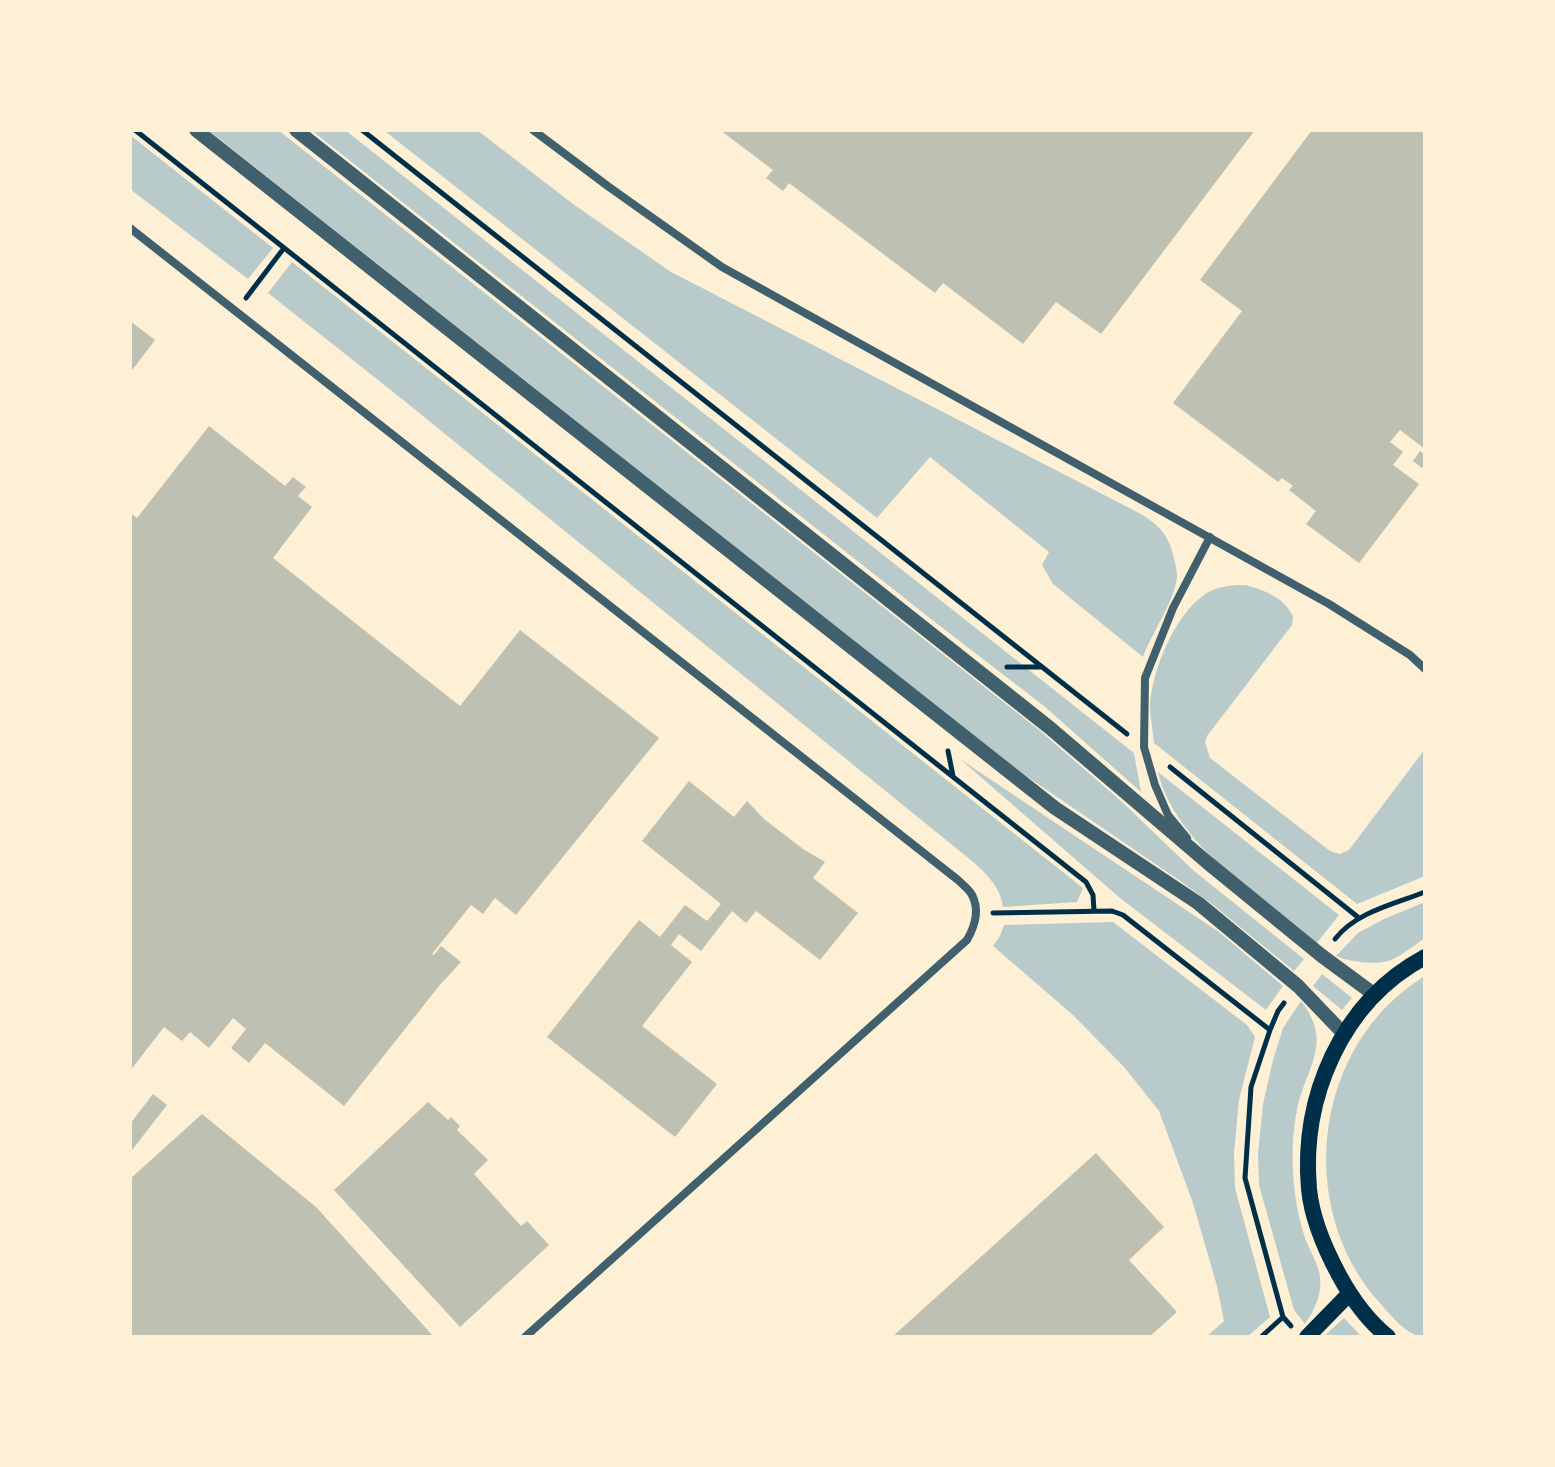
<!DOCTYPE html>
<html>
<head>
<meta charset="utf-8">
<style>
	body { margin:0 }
	#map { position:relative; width:1555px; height:1467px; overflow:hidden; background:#fdf0d5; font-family:"DejaVu Sans",sans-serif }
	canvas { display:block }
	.frame { position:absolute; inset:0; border:132px solid #fdf0d5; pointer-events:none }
</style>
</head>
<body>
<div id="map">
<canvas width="1555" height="1467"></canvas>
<div class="frame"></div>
</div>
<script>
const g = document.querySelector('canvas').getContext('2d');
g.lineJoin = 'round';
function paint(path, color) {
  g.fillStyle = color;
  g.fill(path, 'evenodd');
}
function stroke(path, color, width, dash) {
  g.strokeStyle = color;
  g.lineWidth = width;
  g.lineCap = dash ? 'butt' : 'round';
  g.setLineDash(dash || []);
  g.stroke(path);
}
paint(new Path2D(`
	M208 130H278L1039 730 1121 801 1194 871 1304 959 1294 971 1212 904 1176 878 1019 771Z
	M311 130H345L1134 753 1141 792 1044 706 931 619Z
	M388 130H477L573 204 671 272 1141 514C1157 524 1167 533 1172 551 1174 559 1177 568 1177 576 1176 599 1151 634 1143 657L1053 584 1042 565 1049 552 930 457 877 518 386 132Z
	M130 135 273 248 248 279 130 189Z
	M292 262 1083 888 1077 902 1003 907C1001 888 986 873 972 861L397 395 268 293Z
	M1246 585C1266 591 1283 597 1293 616L1292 625 1207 736 1205 742 1210 758 1330 851 1340 854 1349 850 1425 749V876L1357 904 1154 743C1153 731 1150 717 1150 705 1152 670 1175 615 1204 595 1216 586 1231 585 1246 585Z
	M960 759 1219 932 1283 986 1266 1010 1120 898Z
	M1158 772 1339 915 1316 944C1263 900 1174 843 1158 772Z
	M1425 902V938C1416 944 1402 955 1393 959 1380 966 1349 962 1336 956L1358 933 1384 919Z
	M1113 922 1247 1025 1255 1037 1239 1100 1234 1153 1235 1188 1270 1317 1247 1337H1206L1224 1321 1217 1286 1193 1203 1159 1111 1125 1068 1073 1015 993 946 1000 936 1004 925Z
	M1322 974 1352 998 1342 1010 1313 986Z
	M1425 976V1337C1407 1337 1390 1314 1378 1301 1294 1205 1314 1043 1425 976Z
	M1301 1001C1334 1044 1306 1066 1297 1110 1293 1130 1292 1151 1293 1171 1294 1193 1298 1217 1305 1238 1309 1249 1316 1260 1319 1272 1324 1290 1315 1310 1305 1324L1294 1310 1259 1185 1258 1154 1263 1104 1273 1060 1283 1028Z
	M1344 1318 1361 1336 1323 1337Z`), '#b9caca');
paint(new Path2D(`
	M720 130H1255L1101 334 1056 302 1023 344 943 283 935 293 789 183 783 191 766 178 773 170Z
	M1312 130H1425V449L1400 430 1390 442 1403 452 1393 465 1419 484 1359 563 1306 524 1316 511 1289 490 1293 486 1282 478 1278 482 1173 403 1242 311 1200 280Z
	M130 321 155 340 130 373Z
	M209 426 285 486 293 477 306 487 298 496 312 507 273 558 460 706 520 630 659 738 516 915 495 898 483 914 471 905 432 954 434 955 441 946 461 962 439 986 344 1106 265 1043 249 1063 231 1048 246 1029 233 1018 209 1048 190 1032 182 1041 164 1027 130 1071V513L137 518Z
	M1420 451 1425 455V464L1422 468 1413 461Z
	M689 781 734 817 747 801 764 819 803 849 825 862 813 878 858 913 820 960 756 911 746 923 732 911 701 951 679 934 671 945 692 962 642 1026 717 1084 675 1137 547 1037 639 920 660 937 685 905 707 921 721 904 642 841Z
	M153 1094 167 1105 132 1150 130 1149V1124Z
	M428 1102 448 1120 451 1117 460 1126 457 1130 488 1160 474 1174 521 1226 527 1221 549 1245 460 1327 334 1190Z
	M202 1114 316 1207 434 1337H130V1179Z
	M1096 1153 1164 1227 1129 1260 1177 1312 1149 1337H892Z`), '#bec0b2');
stroke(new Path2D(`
	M135 130 1086 882 1093 895 1094 911
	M362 130 1127 734
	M246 298 284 248
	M1007 667H1041
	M948 751 953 776
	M1170 767 1359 918
	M993 913 1112 911 1123 915 1270 1030
	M1335 939C1356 912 1394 904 1425 892
	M1284 1003 1278 1011 1270 1030 1251 1087 1245 1178 1283 1317 1291 1326
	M1261 1337 1283 1317`), '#003049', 5);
stroke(new Path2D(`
	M533 130 609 187 722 267 1329 604 1410 655 1425 669
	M130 228 958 880C962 884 969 889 972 895 980 910 975 926 967 940L525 1337
	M1187 838 1168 815 1155 785 1144 747 1145 678 1173 608 1210 537`), '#3f606c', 8);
stroke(new Path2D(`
	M196 130 1055 808 1198 903 1298 986 1344 1034
	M296 130 1050 728 1208 863 1322 956 1375 995`), '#3f606c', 14);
stroke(new Path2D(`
	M1307 1337 1349 1294
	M1388 1337C1367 1320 1352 1299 1339 1275 1325 1249 1312 1220 1309 1189 1301 1098 1341 1002 1425 957`), '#003049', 16);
</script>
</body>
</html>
